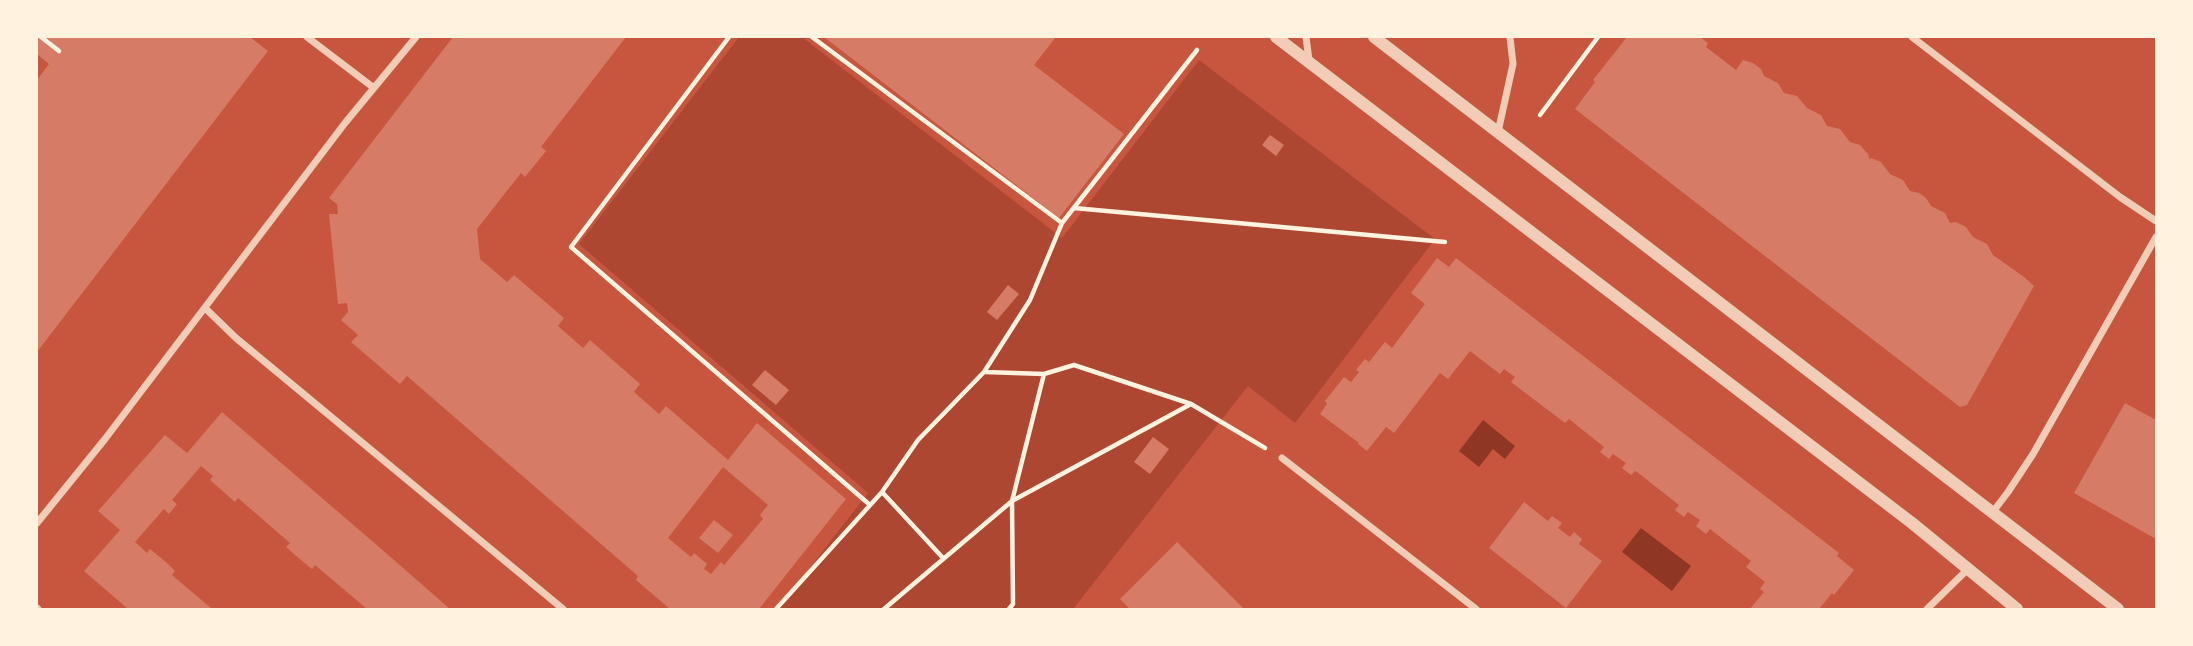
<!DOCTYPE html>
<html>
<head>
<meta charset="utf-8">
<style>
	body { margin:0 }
	#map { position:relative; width:2193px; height:646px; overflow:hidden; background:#c8553d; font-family:"IBM Plex Serif",serif }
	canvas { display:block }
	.frame { position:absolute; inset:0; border:38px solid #fff3e0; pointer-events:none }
</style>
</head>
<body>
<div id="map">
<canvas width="2193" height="646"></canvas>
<div class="frame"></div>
</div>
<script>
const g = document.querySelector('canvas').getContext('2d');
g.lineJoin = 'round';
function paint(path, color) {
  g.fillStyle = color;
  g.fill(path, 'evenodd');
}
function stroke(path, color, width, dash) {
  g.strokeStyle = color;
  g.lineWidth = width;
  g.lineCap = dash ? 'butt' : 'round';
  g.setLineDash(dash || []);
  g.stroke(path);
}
paint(new Path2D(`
	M739 37H802L1062 238 1199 60 1435 239 1295 423 1248 386 1073 609H778L868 493 579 244Z`), '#ae4732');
paint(new Path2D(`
	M1483 420 1515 446 1505 459 1493 449 1479 467 1459 451Z
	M1641 528 1691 566 1672 591 1622 552Z`), '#8f3625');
paint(new Path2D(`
	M37 37H250L268 51 37 352V80L49 64 37 54Z
	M453 37H626L541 147 546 151 525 177 521 173 477 229 480 259 507 282 514 275 564 318 558 326 583 348 590 340 640 384 634 392 659 414 666 406 728 460 757 423 846 499 759 609H670L636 580 638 576 407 376 400 384 351 342 358 335 341 320 348 312 347 303 338 304 329 214H338L337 204 329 198ZM723 467 768 505 760 515 763 519 724 565 721 562 711 574 704 569 707 564 694 553 691 557 668 538Z
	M824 37H1056L1034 65 1124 134 1059 218Z
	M1627 37H1700L1708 43 1706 47 1736 70 1743 60 1753 63 1761 69 1764 76 1778 83 1784 93 1797 96 1807 108 1821 115 1827 126 1840 129 1850 142 1860 145 1868 154 1870 160 1871 158 1881 162 1890 174 1903 180 1910 191 1919 193 1926 198 1931 206 1945 213 1950 223 1956 222 1966 227 1973 237 1987 244 1993 255 2024 277 2034 286 1967 405 1960 407 1575 109 1595 82 1593 80Z
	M1270 135 1284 145 1276 156 1262 145Z
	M1437 258 1449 267 1456 258 1839 553 1837 556 1854 570 1834 595 1832 593 1819 609H1750L1764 592 1760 589 1765 582 1746 567 1751 561 1710 529 1706 534 1696 526 1700 520 1688 512 1684 517 1675 510 1679 505 1637 472 1635 471 1631 475 1622 468 1626 463 1613 454 1609 459 1600 452 1604 447 1569 419 1565 423 1511 382 1515 377 1504 369 1500 374 1470 351 1448 379 1440 373 1394 433 1386 427 1367 451 1358 444 1359 443 1320 414 1327 404 1325 401 1344 377 1351 382 1359 372 1356 370 1365 359 1369 362 1385 342 1392 348 1425 304 1411 293Z
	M1008 285 1019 294 997 320 987 312Z
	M765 370 789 390 776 405 752 385Z
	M2125 403 2156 420V539L2074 493Z
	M222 412 386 553 450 609H367L315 565 312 569 295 555 286 547 290 543 238 498 235 502 210 480 213 476 201 466 172 500 177 504 169 514 164 509 135 542 147 553 150 549 167 563 175 571 172 575 212 609H128L84 571 120 530 98 511 165 435 187 453Z
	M1153 437 1169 449 1150 474 1134 462Z
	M1524 502 1548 521 1552 516 1562 523 1558 528 1570 537 1574 532 1582 539 1579 544 1602 561 1566 608 1489 548Z
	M714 520 733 535 718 553 699 538Z
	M1177 542 1244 609H1130L1120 599Z`), '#d67c66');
stroke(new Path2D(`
	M41 37 59 51
	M729 37 571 247 870 505
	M812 37 1062 223
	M1540 115 1598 37
	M1074 208 1445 242
	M985 372 1044 374 1074 365 1191 404
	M882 492 943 558
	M776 609 882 492 918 440 984 372 1030 300 1062 223 1197 50
	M884 609 1012 501 1044 374
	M1009 609 1013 604 1012 501 1191 404 1265 448`), '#fff3e0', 4.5);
stroke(new Path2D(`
	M307 37 374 88
	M1306 37 1309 60
	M1912 37 2120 197 2156 221
	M1498 132 1513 64 1510 37
	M205 308 236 338 563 609
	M1282 458 1476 609
	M1992 513 2008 492 2033 454 2156 237
	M37 523 105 439 345 123 416 37
	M37 608 38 609
	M1927 609 1967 570`), '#f1ccb7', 7);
stroke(new Path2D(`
	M1276 37 1912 523 2017 609
	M1374 37 2118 609`), '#f1ccb7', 12);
</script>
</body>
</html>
